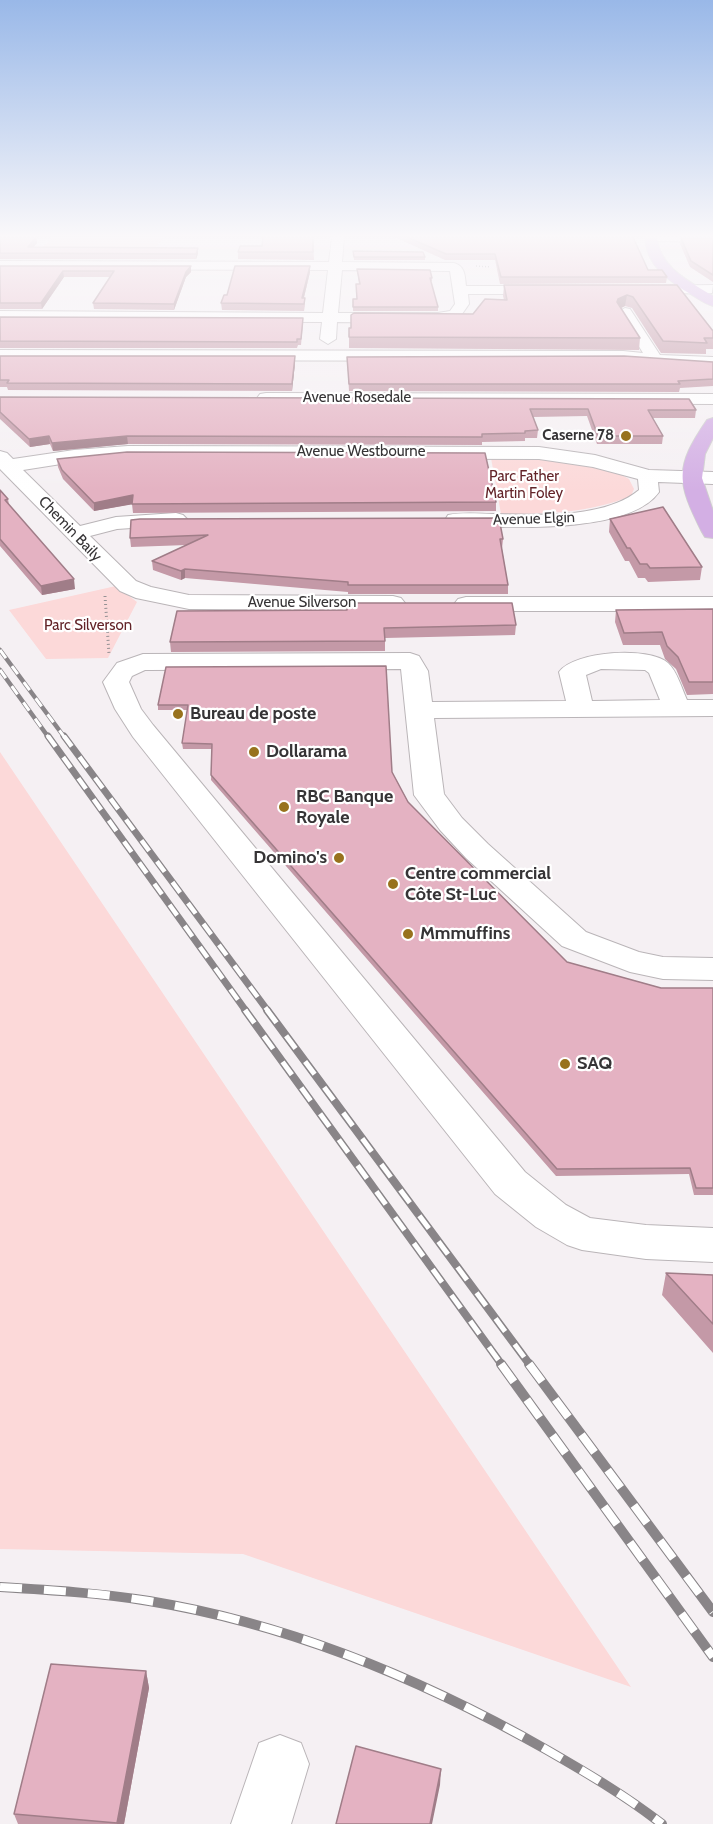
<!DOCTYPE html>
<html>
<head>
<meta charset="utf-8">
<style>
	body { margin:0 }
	canvas { display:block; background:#f5f0f3 }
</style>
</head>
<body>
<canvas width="713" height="1824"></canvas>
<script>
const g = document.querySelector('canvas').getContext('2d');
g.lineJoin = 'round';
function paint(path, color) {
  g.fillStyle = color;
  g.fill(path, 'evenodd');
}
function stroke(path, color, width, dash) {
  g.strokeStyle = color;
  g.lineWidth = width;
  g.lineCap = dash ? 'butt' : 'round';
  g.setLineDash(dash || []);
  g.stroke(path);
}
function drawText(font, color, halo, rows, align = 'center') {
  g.font = font + ' Cabin,sans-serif';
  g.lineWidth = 4.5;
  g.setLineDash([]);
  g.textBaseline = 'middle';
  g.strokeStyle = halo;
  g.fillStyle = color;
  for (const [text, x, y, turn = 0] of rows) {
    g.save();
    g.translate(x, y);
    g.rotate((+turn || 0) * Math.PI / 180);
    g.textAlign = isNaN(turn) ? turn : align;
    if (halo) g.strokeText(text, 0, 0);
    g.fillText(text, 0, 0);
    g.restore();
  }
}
paint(new Path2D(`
	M53 237H164L154 250 41 248Z
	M491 458C533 458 593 457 629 479L634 489 631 496C589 513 546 514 501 514Z
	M116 586 137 602 108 658 46 659 9 610Z
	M0 752 631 1687 243 1554 0 1549Z`), '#fcd9d9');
const minor = new Path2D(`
	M332 237H344L342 262 454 263C465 266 465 276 466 286H548L555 290 548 294H468L469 304 460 317 438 323 337 322 336 339 328 344 320 339 322 322 0 321V311L323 313 328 270 0 269V261L329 262ZM342 270 450 271 455 304 450 311 438 313H338Z
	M446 237H515L509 241H452Z
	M645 237H713V242L651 241Z
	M713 285 712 293 635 294 628 290 635 286Z
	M625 308 630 309 660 355 713 357V367L623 361 0 360V350L623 351 643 353 618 312Z
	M266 393 713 394V404L260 402 257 398 260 394Z
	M128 446 539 447 595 455 649 470 713 472V484L658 482 659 492C629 535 505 527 456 526L448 525 445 520 448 515C463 512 480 514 495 514 538 515 604 519 639 490L638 479 593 467 539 459 128 458 74 462 23 470 80 526 116 517 176 513 183 515 187 519 183 523 176 525 117 529 90 536 136 581 151 587 189 595 393 596 401 598 405 603 401 608 393 610 189 609 136 598 120 591 0 469V451L7 453 13 459 74 450Z
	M466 597H713V611H466L458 609 454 604 458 599Z
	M410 653 419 656 428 671 432 702 566 701 559 672C574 651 649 646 668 663 677 671 682 689 687 700H713V716L434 718 444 794 462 818 488 844 586 932 639 952 663 957 713 958V980L663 979 630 972 562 946 466 858 440 830 414 795 401 669 145 670 132 676 129 682 141 709 153 725 525 1172 566 1205 590 1218 646 1225 713 1228V1262L646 1259 582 1250 567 1245 536 1227 495 1194 133 737 115 709 103 682 117 663 143 654ZM601 669 645 670 649 673 660 700 592 701 586 675Z
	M280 1735 301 1743 309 1764 291 1824H231L259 1743Z`);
const major = new Path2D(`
	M645 237H657C660 268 689 281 713 296V306C705 304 699 299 692 295 669 281 646 266 645 237Z
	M713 418V438L705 454 702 478 713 511V538L705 537 702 532C677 482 674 468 707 420Z`);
stroke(minor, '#bab5b8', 2);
stroke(major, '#cfcecf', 2);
stroke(new Path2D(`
	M476 266 491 267`), '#959194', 1.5, [1, 2]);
stroke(new Path2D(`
	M105 596 109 654`), '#959194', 3, [1, 3]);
paint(minor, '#fff');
paint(major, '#d3afe4');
const railFar3 = new Path2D(`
	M0 650 65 738
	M0 670 49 738`);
const railFar2 = new Path2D(`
	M48 736 246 1011
	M64 736 268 1011`);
const railFar1 = new Path2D(`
	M245 1010 502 1365
	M267 1010 530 1365`);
const rail = new Path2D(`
	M501 1364 713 1657
	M529 1364 713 1612
	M0 1587C50 1590 100 1593 149 1601 290 1624 424 1680 547 1750 587 1773 626 1796 662 1824`);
stroke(railFar3, '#898588', 4.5);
stroke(railFar2, '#898588', 7);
stroke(railFar1, '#898588', 8);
stroke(rail, '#898588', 10);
stroke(railFar3, '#fff', 3, [10]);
stroke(railFar2, '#fff', 4.5, [13]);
stroke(railFar1, '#fff', 5, [16]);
stroke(rail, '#fff', 8, [22]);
paint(new Path2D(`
	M0 237H36L37 243 33 247 198 248V254L196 259H0Z
	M313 237 314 260 238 259V252L262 246Z
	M394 237 509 238 648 270 667 277 666 283 500 284 495 260H445Z
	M681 238H713V282L690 267 680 244Z
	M353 251 425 257V260H354Z
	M0 266H191V272L186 277 174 310 94 309 93 303 110 277H64L42 309H0Z
	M310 266V272L304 298 305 305 304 311 222 310 221 303 227 295Z
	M357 269 432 278V281H430L438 307V311H353V299H357L359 284Z
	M504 285H677L713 331V349H706V354L661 353 632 308 625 306 621 308 640 338 639 350 349 348V328L473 314 504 300 503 296Z
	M0 317 303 318V324L301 345H298L297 348H0Z
	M0 356 295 363 292 391 8 390 7 387H0Z
	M347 357 713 362V386L680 388 679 392 349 391Z
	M0 397 696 410 695 418H653L663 436 662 444H597L587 416 533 417 538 430 537 438H525V441L482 442V445L128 444 53 451 50 444 30 447 0 419Z
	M57 459 496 502V511L133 513 132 504 94 511 63 479 58 467Z
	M0 490 8 499 9 505 75 589 42 595 0 546Z
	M499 518 503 539 502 549 508 585V594H348V592L185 578 181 580 153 570 152 561 187 545 131 547 130 538Z
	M610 519 702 567 700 580 648 582 645 578H638L629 561H625L609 532Z
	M713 609V694L687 695 676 669 665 659 660 645H623L615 622 616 610Z
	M347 610 516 625 515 635 385 638V651L171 652 170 642Z
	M166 667 392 772 408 802 567 962 661 988H713V1195H694L689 1174 556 1176 211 780 212 749H183L182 743 187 710H158V705Z
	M666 1273 713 1275V1353L662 1295Z
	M146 1671 149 1688 124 1824H18L14 1814Z`), '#c499a7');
paint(new Path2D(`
	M36 237 37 243 29 253 28 247Z
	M198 248V254L196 259V254Z
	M191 266V272L186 277 174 310V304L186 272Z
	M310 266V272L302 305V298Z
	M63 271 64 277 42 309 41 303Z
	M627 295 625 306 617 310 618 299Z
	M295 356V363L292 391V384Z
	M49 436 50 444 30 447 29 439Z
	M127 436 128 444 53 451 52 443Z
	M133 495 134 504 94 511V503Z
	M185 569V578L181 580V571Z
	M74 579 75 589 42 595 41 586Z
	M146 1671 149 1688 124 1824H117Z
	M441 1769 440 1785 432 1824H430Z`), '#a07d88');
const building = new Path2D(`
	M0 237H36L28 247 198 248 196 254 0 253Z
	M263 237H313V252H238L240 246H262Z
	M407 237H633L648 270H662L667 277H501L495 254H446Z
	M681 238H713V275L691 261Z
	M353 251 423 252 425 257H354Z
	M0 266H191L186 272 174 304 93 303 114 271H63L41 303H0Z
	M235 266H310L302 298H305L304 304 221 303 224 295H227Z
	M357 269 430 270 432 278H430L438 307H353V299H357L356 284H360Z
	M504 285H677L713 331V338H704L707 343 663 341 633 297 627 295 618 299 617 302 640 338 349 337V328H351V315L354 313 473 314 485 299 507 300Z
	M0 317 303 318 301 339H297V342L0 341Z
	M0 356H295L292 384 7 383 9 380H0Z
	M624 356 713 362V379L678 381 680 384H349L347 357Z
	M0 397 689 399 696 410H648L663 436H598L588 409H530L538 430 525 431V433L482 434V437L127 436 52 443 49 436 29 439 0 412Z
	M127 452 485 453 496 502 132 504 133 495 94 503 62 470 57 459Z
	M0 490 8 499 5 500 74 579 41 586 0 539Z
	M663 507 702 567 650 568 647 564H640L630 548H627L610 519Z
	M499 518 503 539H500L508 585H348V582L185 569 181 571 152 561 208 535 130 538 131 520 140 519Z
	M347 603H512L516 625 384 628 385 641 170 642 177 611 347 610Z
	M713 609V682H689L678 657 667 646 662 632 624 633 616 610Z
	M386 666 392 772 408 802 567 962 661 988H713V1188H696L690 1168 557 1169 211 775 212 744 182 743 188 705H158L166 667Z
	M666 1273 713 1275V1324Z
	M51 1664 146 1671 117 1823 14 1814Z
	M356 1746 441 1769 430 1824H336Z`);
paint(building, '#e4b2c2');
stroke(building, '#a07d88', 1.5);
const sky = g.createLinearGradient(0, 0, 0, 492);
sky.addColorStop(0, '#99b8e8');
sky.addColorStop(0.48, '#faf8fa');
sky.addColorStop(1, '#faf8fa00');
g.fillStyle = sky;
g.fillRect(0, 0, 713, 492);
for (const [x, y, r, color] of [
	[626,436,6,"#98721d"],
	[178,714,6,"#98721d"],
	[254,752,6,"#98721d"],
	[284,807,6,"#98721d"],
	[339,858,6,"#98721d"],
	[393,884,6,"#98721d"],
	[408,934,6,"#98721d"],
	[565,1064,6,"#98721d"]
]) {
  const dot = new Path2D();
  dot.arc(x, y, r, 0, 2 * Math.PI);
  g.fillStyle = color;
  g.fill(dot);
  stroke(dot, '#fff', 2);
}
drawText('15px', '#363436', '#fff', [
	["Avenue Rosedale",357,398],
	["Avenue Westbourne",361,452],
	["Avenue Elgin",534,519,-2],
	["Chemin Baily",70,529,46],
	["Avenue Silverson",302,603]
]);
drawText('bold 15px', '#363436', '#fff', [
	["Caserne 78",614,436]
], 'right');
drawText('15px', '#632429', '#fff', [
	["Parc Father",524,477],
	["Martin Foley",524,494],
	["Parc Silverson",88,626]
]);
drawText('bold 18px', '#363436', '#fff', [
	["Bureau de poste",190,714],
	["Dollarama",266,752],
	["RBC Banque",296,797],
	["Royale",296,818],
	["Domino's",327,858,"right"],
	["Centre commercial",405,874],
	["Côte St-Luc",405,895],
	["Mmmuffins",420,934],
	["SAQ",577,1064]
], 'left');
</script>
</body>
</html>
